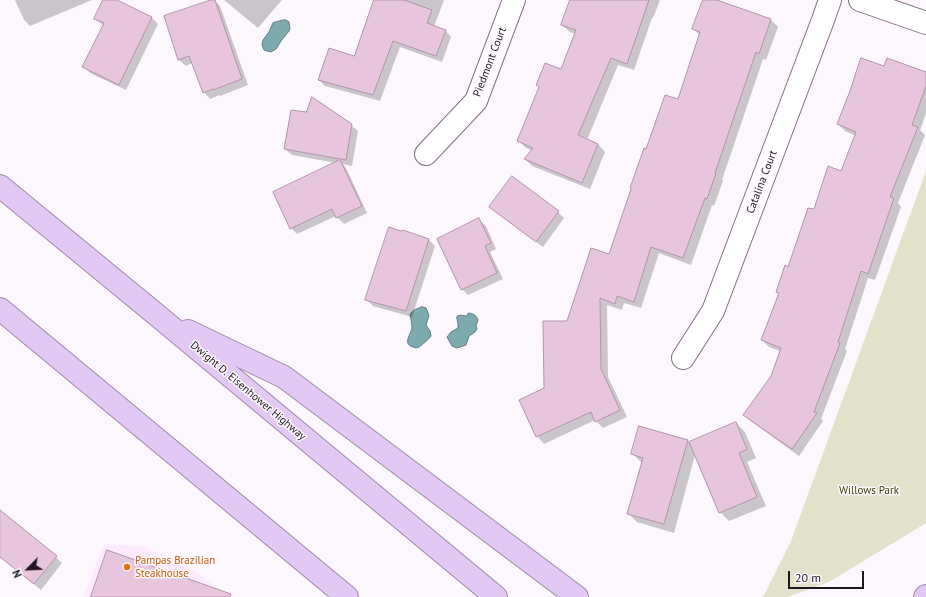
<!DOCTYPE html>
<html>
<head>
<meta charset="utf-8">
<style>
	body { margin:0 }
	#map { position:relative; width:926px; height:597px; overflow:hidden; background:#fcf7fd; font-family:"PT Sans",sans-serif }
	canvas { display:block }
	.north { position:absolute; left:8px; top:549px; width:40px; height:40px; -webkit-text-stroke:3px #fcf7fd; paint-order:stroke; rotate:246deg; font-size:11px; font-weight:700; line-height:16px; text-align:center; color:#1e151f }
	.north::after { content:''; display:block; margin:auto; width:14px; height:18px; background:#1e151f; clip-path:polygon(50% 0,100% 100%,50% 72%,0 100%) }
	.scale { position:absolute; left:788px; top:571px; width:76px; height:18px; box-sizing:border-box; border:2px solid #1e151f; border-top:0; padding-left:5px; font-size:12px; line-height:14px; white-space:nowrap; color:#1e151f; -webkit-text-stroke:3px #fcf7fd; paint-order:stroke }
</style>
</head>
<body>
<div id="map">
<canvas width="926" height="597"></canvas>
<div class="north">N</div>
<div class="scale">20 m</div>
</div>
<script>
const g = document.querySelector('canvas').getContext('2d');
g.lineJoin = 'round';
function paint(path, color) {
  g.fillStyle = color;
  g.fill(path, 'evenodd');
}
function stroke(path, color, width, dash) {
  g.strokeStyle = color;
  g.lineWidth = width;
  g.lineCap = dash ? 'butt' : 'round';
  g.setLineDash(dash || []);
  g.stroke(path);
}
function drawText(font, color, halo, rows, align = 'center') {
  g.font = font + ' "PT Sans",sans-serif';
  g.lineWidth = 3;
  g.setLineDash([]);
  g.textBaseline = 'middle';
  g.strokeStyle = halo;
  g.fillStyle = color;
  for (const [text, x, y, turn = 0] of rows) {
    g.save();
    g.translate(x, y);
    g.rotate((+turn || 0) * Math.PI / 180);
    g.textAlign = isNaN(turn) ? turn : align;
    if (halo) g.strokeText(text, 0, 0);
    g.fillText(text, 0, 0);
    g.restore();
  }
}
paint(new Path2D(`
	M104 544 144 547 189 567 213 585 233 597H83Z`), '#fdeaff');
paint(new Path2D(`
	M926 171V523L829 582 787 597H763L791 541Z`), '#e0e2c9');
const water = new Path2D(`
	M283 20H286L289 22 290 28 289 31 281 41 276 49 271 52 264 50 262 45 263 40 269 32 273 23Z
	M422 307 426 308 429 315 426 325 430 331 431 336C429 339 422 345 419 347 417 348 415 348 413 347 402 344 411 334 412 328 412 324 411 319 410 315 412 310 418 308 422 307Z
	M469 313C474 314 476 315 478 320L476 326 477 329 475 332 469 336 466 345 457 348 452 346 447 337 451 332 458 328C459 319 451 313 466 316Z`);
paint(water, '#7daaaf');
stroke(water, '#607d84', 1);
paint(new Path2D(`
	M15 0H92L30 26 24 20Z
	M104 0H115L152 18 158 24 126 90 90 73 84 67 104 26 95 19Z
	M214 0 220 6 248 85 220 96V95L210 99 204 92 192 63 186 66 179 60 165 17Z
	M224 0H282L258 28Z
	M375 0H444L434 27 445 30 451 37 442 62 400 47 380 101 325 86 319 80 355 57Z
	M575 0H660L653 18H652L634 70 618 65 587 140 598 144 605 152 590 189 532 166 525 159 532 151 526 148 519 141 540 88 537 85 562 71 576 34 570 32 562 25Z
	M704 0H714L771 20 778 27 766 60 763 59 722 180 723 181 714 206 712 205 691 265 659 253 641 308 624 303 622 310 607 305 608 377 627 417 603 428 595 420 544 444 537 436 545 389 568 322 609 255 647 150 678 100 700 35 693 29Z
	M885 67 926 73V113L920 130 925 135 898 203 901 207 875 280 868 278 845 349 847 351 821 419 823 421 799 456 752 422 745 415 772 377 780 351 769 347 762 340 780 294 777 292 814 211 842 172 856 136 845 131 838 124Z
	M351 125 358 131 352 166 343 164 346 168 367 213 344 224 336 216 297 234 291 228 336 163 292 155 285 149Z
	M490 207 558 212 564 218 543 247 497 213Z
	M479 220 486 226 496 249 490 252 503 279 468 295 462 289Z
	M403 231 429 240 435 246 412 317 373 306 367 300Z
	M736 423 745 432 756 458 747 462 766 506 729 521 720 512 695 455 674 533 637 522 628 513 642 463 633 454 688 441 689 443Z
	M0 524 56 557 62 563 41 590 0 557Z`), '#0003');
const building = new Path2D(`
	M103 0H117L152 17 119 85 82 67 104 23 94 19Z
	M211 0H215L242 79 213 90V89L203 93 189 56 178 60 164 16Z
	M374 0H404L432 10 427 23 446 30 436 56 393 41 373 95 318 80 329 48 354 56Z
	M570 0H649L627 64 611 58 578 135 598 144 582 183 524 159 533 148 517 141 539 87 536 85 545 63 561 69 576 30 561 25Z
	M703 0H717L771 19 759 54 756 52 715 173H716L707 199 705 198 683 258 651 247 634 302 617 296 615 304 600 298 601 369 620 410 595 422 591 412 536 437 519 400 544 388 543 321H567L591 248 609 254 631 189 630 188 644 148 646 149 665 95 678 99 700 32 692 29Z
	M861 58 884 66 887 58 926 72V86L912 125 918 127 890 197 894 198 868 274 861 271 838 342 840 343 814 412 817 413 792 449 743 415 771 376 781 348 761 340 779 293 776 292 785 265 788 267 808 208 814 209 828 166 841 171 856 132 837 124 850 91Z
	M312 97 352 124 346 160 284 149 291 110 306 112Z
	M340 160 362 206 336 218 332 209 290 229 273 192Z
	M512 176 559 211 536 242 489 207Z
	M479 218 491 243 485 246 497 273 461 290 437 239Z
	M389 227 401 231 403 230 429 239 406 311 365 300Z
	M736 422 747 449 739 453 757 497 719 513 689 442Z
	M639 426 688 440 664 524 627 514 643 458 631 454Z
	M0 510 57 556 34 584 0 557Z
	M107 550 231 594 230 597H91Z`);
paint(building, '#e7c6dd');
stroke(building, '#b293a8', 1);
const minor = new Path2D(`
	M860 0 926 23
	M426 154 476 101 514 0
	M683 358 713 311 823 20 830 0`);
const highway = new Path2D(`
	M0 186 158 316 496 597
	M0 309 347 597
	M188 331 284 377 577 597
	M925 597 926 596`);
stroke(minor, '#836c85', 24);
stroke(highway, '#9e89a9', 24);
stroke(minor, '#fff', 22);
stroke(highway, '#e3c8f4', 22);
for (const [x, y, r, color] of [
	[127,567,4,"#e8710a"]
]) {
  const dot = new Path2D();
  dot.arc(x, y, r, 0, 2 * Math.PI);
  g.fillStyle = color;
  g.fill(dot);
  stroke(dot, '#fcf7fd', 1.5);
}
drawText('11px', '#1e151f', '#fcf7fd', [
	["Piedmont Court",490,62,-69],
	["Catalina Court",762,182,-69],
	["Dwight D. Eisenhower Highway",248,391,40]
]);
drawText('11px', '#414305', '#fcf7fd', [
	["Willows Park",869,491]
]);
drawText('11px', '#c56008', '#fcf7fd', [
	["Pampas Brazilian",135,561],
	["Steakhouse",135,574]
], 'left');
</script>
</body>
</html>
